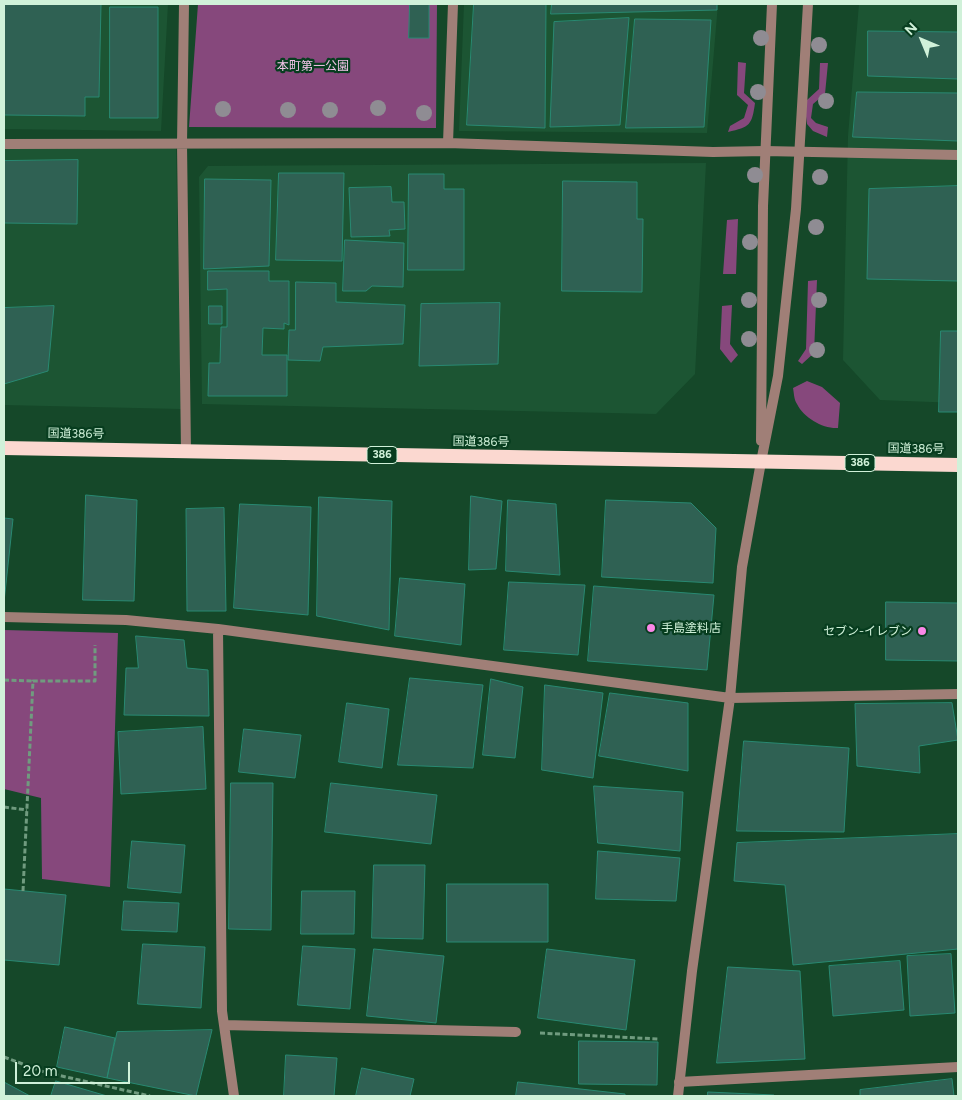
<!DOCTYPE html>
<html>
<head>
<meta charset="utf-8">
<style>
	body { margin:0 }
	#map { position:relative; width:962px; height:1100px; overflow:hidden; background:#154829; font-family:Figtree,sans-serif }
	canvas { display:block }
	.frame { position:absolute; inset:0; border:5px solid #d0f1d9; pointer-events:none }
	.north { position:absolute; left:897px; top:15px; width:50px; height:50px; -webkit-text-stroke:4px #073d1f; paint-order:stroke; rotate:315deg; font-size:14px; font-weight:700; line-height:20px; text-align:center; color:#d0f1d9 }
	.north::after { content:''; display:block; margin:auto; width:18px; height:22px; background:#d0f1d9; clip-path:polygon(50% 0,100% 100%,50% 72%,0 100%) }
	.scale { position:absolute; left:15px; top:1062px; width:115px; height:22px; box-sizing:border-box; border:2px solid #d0f1d9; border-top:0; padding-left:6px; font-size:15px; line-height:18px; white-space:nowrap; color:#d0f1d9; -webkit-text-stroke:4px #073d1f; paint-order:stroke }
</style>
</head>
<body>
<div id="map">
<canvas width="962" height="1100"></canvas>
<div class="frame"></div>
<div class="north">N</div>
<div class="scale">20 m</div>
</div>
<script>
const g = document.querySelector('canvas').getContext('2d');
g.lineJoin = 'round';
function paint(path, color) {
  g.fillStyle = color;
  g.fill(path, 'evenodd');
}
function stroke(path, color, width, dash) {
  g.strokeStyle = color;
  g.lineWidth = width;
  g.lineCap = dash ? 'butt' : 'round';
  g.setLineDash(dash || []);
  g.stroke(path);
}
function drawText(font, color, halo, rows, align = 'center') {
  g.font = font + ' Figtree,"Noto Sans JP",sans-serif';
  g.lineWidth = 4.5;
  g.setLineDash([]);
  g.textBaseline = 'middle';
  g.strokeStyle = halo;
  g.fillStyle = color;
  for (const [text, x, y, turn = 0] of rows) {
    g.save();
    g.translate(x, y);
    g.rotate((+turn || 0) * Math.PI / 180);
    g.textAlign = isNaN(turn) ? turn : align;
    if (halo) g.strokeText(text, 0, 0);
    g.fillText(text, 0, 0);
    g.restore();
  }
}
paint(new Path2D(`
	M4 4H168L161 131 4 129Z
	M464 4H718L707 133 459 131Z
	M859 4H958V403L880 400 843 360 848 136Z
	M4 148H176L181 409 4 405Z
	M706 163 695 374 656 414 202 404 199 177 208 166Z`), '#1c5533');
paint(new Path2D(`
	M198 4H437L436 128 189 127Z
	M738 62 746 63 744 93 755 103C752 125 750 127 728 132L730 126 744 118 748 105 737 95Z
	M820 63H828L825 94 813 104 811 118 816 123 828 127 827 137 813 131 807 124 805 109 807 100 819 89Z
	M738 219 736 274H723L727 220Z
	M817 280 814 353 802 364 798 361 806 349 808 281Z
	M732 305 730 344 738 355 731 363 720 349 722 306Z
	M807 381 822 387 840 403 838 428C823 429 804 418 797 404 794 400 794 393 793 388Z
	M4 630 118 633 110 887 42 879 41 798 4 789Z`), '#86487c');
const building = new Path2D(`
	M4 4H101L99 97H85V116L4 115Z
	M410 4H429V38H409Z
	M474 4H546L545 128 467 125Z
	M552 4H717V10L551 14Z
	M110 7H158V118H110Z
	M629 18 620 125 550 127 554 22Z
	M635 19 711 20 704 127 626 128Z
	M868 31 958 32V79L868 76Z
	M857 92 958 93V141L853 137Z
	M78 160 77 224 4 223V161Z
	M279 173H344L342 261 276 260Z
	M409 174H444V189H464V270H408Z
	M205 179 271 180 269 266 204 269Z
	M563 181 637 182V219H643L642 292 562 291Z
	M958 186V281L867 279 869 189Z
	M391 187 392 202H404L405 229 389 230 390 236 351 237 349 188Z
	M345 240 404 243 403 287 372 286 366 291H343Z
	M208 271H269V281H289V325L284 323V329L263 328 262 355H287V396H208L209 363H220L221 327H227V289L208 290Z
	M296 282 336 283V302L405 305 403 344 323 347 320 361 288 360 289 330H295Z
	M500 303 498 364 419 366 421 304Z
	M54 306 48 371 4 384V308Z
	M209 306H222V324H209Z
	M941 331H958V412H939Z
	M86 495 137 500 134 601 83 600Z
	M471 496 502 501 496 569 469 570Z
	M319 497 392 501 389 630 317 616Z
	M508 500 556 504 560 575 506 571Z
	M606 500 691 503 716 528 713 583 602 577Z
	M240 504 311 507 308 615 234 608Z
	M224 508 226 611H187L186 509Z
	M4 518 13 519 4 602Z
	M400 578 465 584 461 645 395 636Z
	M509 582 585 585 578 655 504 650Z
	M594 586 714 595 707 670 588 661Z
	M886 602 958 603V661L886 660Z
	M136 636 184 640 187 668 208 670 209 716 124 715 126 668H138Z
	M410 678 483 685 473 768 398 765Z
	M491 679 523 687 515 758 483 755Z
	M545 685 603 693 593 778 542 770Z
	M610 693 688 703V771L599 756Z
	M347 703 389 709 382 768 339 762Z
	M952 703 958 740 919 746 920 773 857 766 855 704Z
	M203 727 206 789 121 794 118 732Z
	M244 729 301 735 295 778 239 772Z
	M744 741 849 748 844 832 737 831Z
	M231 783H273L271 930 229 929Z
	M331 783 437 795 431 844 325 832Z
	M594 786 683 792 680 851 598 843Z
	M958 834V949L793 965 785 885 734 881 737 843Z
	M132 841 185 845 181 893 128 888Z
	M598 851 680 858 676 901 596 899Z
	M374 865H425L423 939 372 938Z
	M447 884H548V942H447Z
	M4 889 66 895 59 965 4 960Z
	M302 891H355L354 934H301Z
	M124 901 179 903 177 932 122 930Z
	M143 944 205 947 201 1008 138 1004Z
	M303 946 355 949 350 1009 298 1005Z
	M374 949 444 956 436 1023 367 1016Z
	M547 949 635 960 626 1030 538 1018Z
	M951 954 955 1013 910 1016 907 956Z
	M900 961 904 1010 833 1016 829 966Z
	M728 967 800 971 805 1059 717 1063Z
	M65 1027 115 1038 107 1078 57 1067Z
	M212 1030 196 1096 107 1078 117 1032Z
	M579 1041 658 1042 657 1085 579 1084Z
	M286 1055 337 1058 334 1096H284Z
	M362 1068 414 1079 410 1096H356Z
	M952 1079 954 1096H860V1090Z
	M56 1081 107 1096H51Z
	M4 1082 30 1096H4Z
	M518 1082 625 1094V1096H516Z
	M708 1092 774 1095 775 1096H708Z`);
paint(building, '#2f6153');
stroke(building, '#298972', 1);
stroke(new Path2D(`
	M4 680 33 681
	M4 807 27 810
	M23 891 33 681H95V645
	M540 1033 658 1039
	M4 1057 44 1072 150 1096`), '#709b7f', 3, [5, 2.5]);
stroke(new Path2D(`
	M679 1082 958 1067`), '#a07f77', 10);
stroke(new Path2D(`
	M184 4 182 144 186 451
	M448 143 453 4
	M4 144 448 143 713 152 765 151 958 155
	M4 617 126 620 218 629 730 698 958 694
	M218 629 222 1011 234 1096
	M224 1025 516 1032
	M678 1096 692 971 730 698 742 567 761 462`), '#a07f77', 10);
stroke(new Path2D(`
	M761 441 763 206 772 4
	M761 462 778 376 796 209 808 4`), '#a07f77', 10);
stroke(new Path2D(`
	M4 448 958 465`), '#fbd8d0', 14);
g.fillStyle = '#8f8c93';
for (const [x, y] of [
	[761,38],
	[819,45],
	[758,92],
	[826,101],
	[378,108],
	[223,109],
	[288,110],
	[330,110],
	[424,113],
	[755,175],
	[820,177],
	[816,227],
	[750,242],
	[749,300],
	[819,300],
	[749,339],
	[817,350]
]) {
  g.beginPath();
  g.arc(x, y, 8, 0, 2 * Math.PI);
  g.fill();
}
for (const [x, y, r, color] of [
	[651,628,5,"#fa87e7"],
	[922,631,5,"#fa87e7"]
]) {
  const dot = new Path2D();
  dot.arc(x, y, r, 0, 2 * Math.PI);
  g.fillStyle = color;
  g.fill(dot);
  stroke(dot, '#073d1f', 2);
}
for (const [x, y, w] of [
	[382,455,30],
	[860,463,30]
]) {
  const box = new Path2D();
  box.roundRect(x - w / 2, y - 8.5, w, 17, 4);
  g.fillStyle = '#073d1f';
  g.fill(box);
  stroke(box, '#d0f1d9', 1);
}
drawText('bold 11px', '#d0f1d9', null, [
	["386",382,455],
	["386",860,463]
]);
drawText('12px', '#f3c4e9', '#073d1f', [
	["本町第一公園",313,66]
]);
drawText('12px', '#d0f1d9', '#073d1f', [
	["国道386号",76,434,1],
	["国道386号",481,442,1],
	["国道386号",916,449,1]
]);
drawText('12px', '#d0f1d9', '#073d1f', [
	["手島塗料店",661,628],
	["セブン-イレブン",912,631,"right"]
], 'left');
</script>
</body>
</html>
